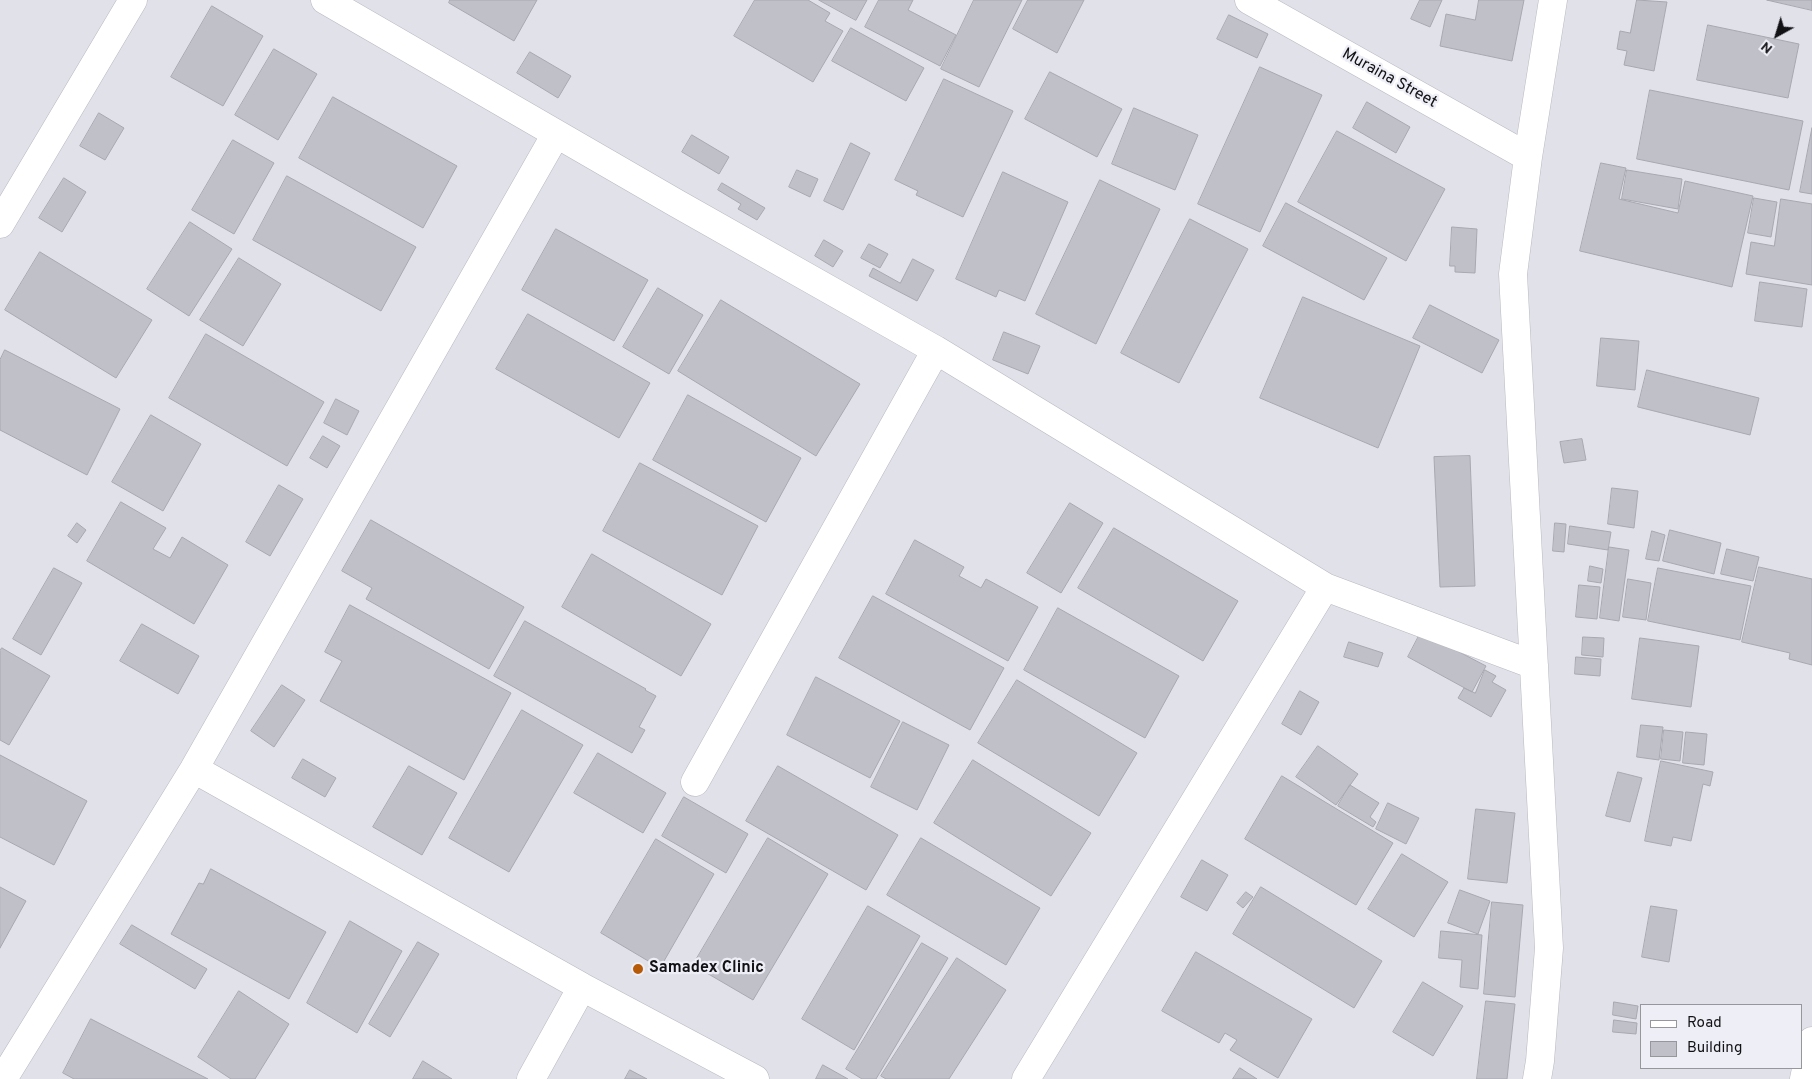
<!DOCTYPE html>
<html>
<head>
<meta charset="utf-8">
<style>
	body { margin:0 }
	#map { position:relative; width:1812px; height:1079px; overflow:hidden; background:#e1e1ea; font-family:Overpass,sans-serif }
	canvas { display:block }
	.legend { position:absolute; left:1640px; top:1004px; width:162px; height:65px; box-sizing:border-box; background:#eeeef7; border:1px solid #96969d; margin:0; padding:6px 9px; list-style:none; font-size:15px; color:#121215 }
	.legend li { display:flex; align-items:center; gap:10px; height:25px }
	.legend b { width:25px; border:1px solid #96969d }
	.north { position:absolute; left:1752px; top:10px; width:50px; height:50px; -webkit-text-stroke:4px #eeeef7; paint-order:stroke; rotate:219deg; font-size:14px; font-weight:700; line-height:20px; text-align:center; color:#121215 }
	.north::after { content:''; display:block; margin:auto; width:18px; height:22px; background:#121215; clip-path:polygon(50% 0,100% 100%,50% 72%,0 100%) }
</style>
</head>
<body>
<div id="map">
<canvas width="1812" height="1079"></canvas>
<ul class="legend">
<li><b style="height:6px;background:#fff"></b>Road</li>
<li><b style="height:14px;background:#c0c0c9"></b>Building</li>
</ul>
<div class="north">N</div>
</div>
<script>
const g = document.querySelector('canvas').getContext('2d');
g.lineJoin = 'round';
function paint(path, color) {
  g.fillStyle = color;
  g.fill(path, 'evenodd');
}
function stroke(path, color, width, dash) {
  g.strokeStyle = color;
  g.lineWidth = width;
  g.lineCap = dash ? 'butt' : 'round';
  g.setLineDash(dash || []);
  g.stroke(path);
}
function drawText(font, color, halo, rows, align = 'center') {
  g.font = font + ' Overpass,sans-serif';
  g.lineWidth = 4.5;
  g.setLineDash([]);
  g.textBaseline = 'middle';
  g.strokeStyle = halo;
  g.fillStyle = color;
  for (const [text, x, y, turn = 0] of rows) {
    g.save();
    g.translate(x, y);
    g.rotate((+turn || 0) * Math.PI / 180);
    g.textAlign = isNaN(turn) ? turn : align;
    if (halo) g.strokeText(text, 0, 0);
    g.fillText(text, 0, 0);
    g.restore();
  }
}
const building = new Path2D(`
	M450 0H537L514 41 449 3Z
	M755 0H808L830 13 825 21 843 31 813 82 734 36Z
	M819 0H867L856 20Z
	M879 0H913L908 10 956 35 940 66 865 27Z
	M974 0H1022L979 87 941 69Z
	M1028 0H1084L1057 53 1013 29Z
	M1420 0H1442L1430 27 1411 19Z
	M1479 0H1524L1512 61 1440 46 1446 14 1475 20Z
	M1637 0 1667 2 1654 71 1624 65 1627 51 1617 49 1620 31 1630 33Z
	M1767 0H1812V10Z
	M212 6 263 36 223 106 171 77Z
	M1229 15 1268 34 1257 58 1217 39Z
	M1708 25 1799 44 1788 98 1697 80Z
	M851 28 924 68 906 101 832 61Z
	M274 49 317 74 278 140 235 115Z
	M530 52 571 76 558 98 517 73Z
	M1260 67 1322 95 1260 232 1198 204Z
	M1050 72 1122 109 1097 157 1025 119Z
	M944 79 1013 111 963 217 916 195 918 191 895 180Z
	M1650 90 1803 121 1789 190 1637 159Z
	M333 97 457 166 423 228 299 158Z
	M1367 102 1410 127 1396 153 1353 128Z
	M1134 108 1198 135 1175 190 1112 164Z
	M99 113 124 128 105 160 80 146Z
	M1812 128V194L1800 192Z
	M1337 131 1445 189 1406 261 1298 202Z
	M692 135 729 157 719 174 682 152Z
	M233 140 274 163 234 234 192 210Z
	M851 143 870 153 843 210 824 201Z
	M1601 163 1626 168 1619 199 1678 213 1685 181 1753 196 1732 287 1580 251Z
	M797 170 818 179 810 197 789 187Z
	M1627 170 1682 179 1678 209 1622 199Z
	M1003 172 1068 202 1025 301 999 290 996 297 956 279Z
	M287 176 416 247 381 311 253 240Z
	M64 178 86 192 62 232 39 218Z
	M1100 180 1160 209 1096 344 1036 314Z
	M722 183 765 208 757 220 738 209 741 204 718 190Z
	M1754 198 1777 202 1771 237 1748 233Z
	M1781 199 1812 204V285L1746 274 1751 242 1774 246Z
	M1286 203 1387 258 1364 300 1263 246Z
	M1190 219 1248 249 1179 383 1121 353Z
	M190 222 232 249 189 316 147 289Z
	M1452 227 1477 229 1475 273 1455 272V266H1450Z
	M556 229 648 280 614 341 522 290Z
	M824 240 843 251 833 267 815 256Z
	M869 244 888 254 880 268 861 258Z
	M40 252 152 320 116 378 5 310Z
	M239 258 281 284 243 346 200 320Z
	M913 259 934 270 917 301 869 276 873 268 900 283Z
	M1760 282 1807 289 1802 327 1755 321Z
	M658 288 703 315 669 374 623 347Z
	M1303 297 1420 346 1378 448 1260 398Z
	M721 300 860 384 816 456 678 371Z
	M1430 305 1499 340 1482 373 1413 338Z
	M528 314 650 383 619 438 496 369Z
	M1004 332 1040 346 1028 374 993 360Z
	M206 334 324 402 287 466 169 398Z
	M1601 338 1639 341 1635 390 1597 386Z
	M5 350 120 409 87 475 0 430V360Z
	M1647 370 1759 398 1750 435 1638 407Z
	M688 395 801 458 766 522 653 460Z
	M336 399 359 411 347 435 324 423Z
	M151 415 201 444 163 511 112 482Z
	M323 436 340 446 327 468 310 458Z
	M1582 439 1586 460 1564 463 1560 442Z
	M1470 456 1475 586 1440 587 1434 457Z
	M640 463 758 526 722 595 603 531Z
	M279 485 303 499 270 556 246 542Z
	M1612 488 1638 491 1634 528 1608 524Z
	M121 502 166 528 153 549 170 558 182 537 228 565 194 624 87 561Z
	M1070 503 1103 523 1061 593 1027 573Z
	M371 520 524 607 489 669 366 599 372 588 342 571Z
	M77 523 86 530 77 543 68 536Z
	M1555 523 1566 524 1564 552 1553 551Z
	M1570 526 1611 532 1608 550 1568 544Z
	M1114 528 1238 601 1203 661 1078 588Z
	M1670 530 1721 543 1714 574 1663 561Z
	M1652 531 1665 535 1659 561 1646 559Z
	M915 540 964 567 959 576 981 588 986 579 1038 607 1008 661 886 594Z
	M1609 547 1629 550 1619 621 1600 618Z
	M1727 549 1759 557 1753 581 1721 574Z
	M592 554 711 624 681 676 562 607Z
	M1590 566 1603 569 1601 583 1588 581Z
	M1759 567 1812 579V665L1789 659 1790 653 1742 642Z
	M54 568 82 583 41 655 13 639Z
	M1658 568 1751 586 1740 640 1648 621Z
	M1628 579 1651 583 1646 620 1623 617Z
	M1579 585 1600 587 1597 619 1576 617Z
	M873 596 1004 668 970 730 839 658Z
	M350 605 511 693 464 780 320 701 342 661 325 652Z
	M1058 608 1179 676 1145 738 1024 670Z
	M525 621 646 689 645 690 656 696 639 727 645 730 632 753 494 676Z
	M142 624 199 656 178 694 120 661Z
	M1421 632 1486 666 1472 692 1408 657Z
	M1583 637 1604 638 1603 657 1582 655Z
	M1640 638 1699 646 1691 707 1632 699Z
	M1349 642 1383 653 1378 667 1344 657Z
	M2 648 50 676 9 745 0 740V651Z
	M1576 657 1601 659 1600 676 1575 674Z
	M1485 670 1496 676 1492 682 1506 690 1491 717 1458 698 1464 688 1475 693Z
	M816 677 900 721 870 778 787 735Z
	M1017 680 1137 753 1099 816 978 743Z
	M282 685 305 700 274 747 251 731Z
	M1300 691 1319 702 1301 735 1282 724Z
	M522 710 583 745 509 872 449 838Z
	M903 722 949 745 917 810 871 787Z
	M1641 725 1663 727 1659 760 1637 757Z
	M1664 730 1683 732 1680 761 1661 759Z
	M1686 732 1707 734 1704 765 1683 763Z
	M1318 746 1358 774 1336 805 1296 777Z
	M598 753 666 793 643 833 574 793Z
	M0 755 87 801 54 865 0 837Z
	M303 759 336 778 325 797 292 778Z
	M973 760 1091 833 1051 896 934 823Z
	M1661 761 1713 772 1710 786 1703 784 1691 841 1673 837 1671 846 1645 841Z
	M409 766 457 793 422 855 373 827Z
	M778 766 898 835 866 890 746 821Z
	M1618 772 1642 778 1630 822 1606 816Z
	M1282 776 1393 843 1356 905 1245 839Z
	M1350 785 1379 803 1370 817 1376 822 1373 827 1338 806Z
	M684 797 748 834 726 873 662 836Z
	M1388 803 1419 818 1406 844 1376 829Z
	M1476 809 1515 813 1507 883 1468 879Z
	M768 838 828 874 753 1000 693 965Z
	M921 838 1040 908 1006 965 887 895Z
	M656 839 714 874 660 968 601 933Z
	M1402 854 1448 882 1414 937 1368 909Z
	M1202 860 1228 875 1207 911 1181 897Z
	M211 869 326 932 289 999 171 934 199 883 203 884Z
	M0 887 26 901 0 948Z
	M1261 887 1382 961 1354 1008 1233 934Z
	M1460 890 1490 901 1478 934 1448 923Z
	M1246 892 1253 897 1243 908 1237 903Z
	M1492 902 1523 905 1515 997 1484 994Z
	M868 906 920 936 854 1050 802 1019Z
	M1651 906 1677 910 1669 962 1642 957Z
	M350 921 402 951 357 1033 307 1003Z
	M132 925 207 969 195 989 120 944Z
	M1441 931 1482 935 1478 989 1460 987 1462 960 1439 958Z
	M418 942 439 954 390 1037 369 1024Z
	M922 943 948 958 876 1079H862L846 1069Z
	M1196 952 1312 1019 1278 1078 1230 1050 1237 1040 1225 1033 1219 1043 1162 1011Z
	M957 958 1006 990 949 1079H886L881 1076Z
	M1423 982 1463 1006 1433 1056 1393 1032Z
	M239 991 289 1024 255 1079H231L198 1057Z
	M1486 1001 1515 1004 1507 1079H1477Z
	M1614 1002 1638 1006 1636 1019 1613 1015Z
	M91 1019 208 1079H74L63 1073Z
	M1614 1020 1637 1023 1636 1034 1613 1032Z
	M423 1061 452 1079H413Z
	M823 1065 848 1079H816Z
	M1240 1068 1257 1079H1233Z
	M630 1070 647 1079H625Z`);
paint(building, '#c0c0c9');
stroke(building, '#a7a8b0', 1);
const minor = new Path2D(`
	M325 0 676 203 936 350 1325 587 1534 665
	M1249 0 1528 157
	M0 224 133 0
	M194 769 582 987 755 1079
	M695 782 936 350
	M3 1079 194 769 556 134
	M531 1079 582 987
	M1026 1079 1325 587
	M1537 1079 1540 1061 1549 948 1513 274 1528 157 1553 0
	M1804 1079 1812 1041`);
stroke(minor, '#b8b8c1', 29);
stroke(minor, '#fff', 28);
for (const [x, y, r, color] of [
	[638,969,6,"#b75a08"]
]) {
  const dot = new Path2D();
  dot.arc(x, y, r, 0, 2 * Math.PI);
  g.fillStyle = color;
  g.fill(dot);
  stroke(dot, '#eeeef7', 2);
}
drawText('16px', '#121215', '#eeeef7', [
	["Muraina Street",1389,79,29]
]);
drawText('bold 16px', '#121215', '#eeeef7', [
	["Samadex Clinic",649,969]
], 'left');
</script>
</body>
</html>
